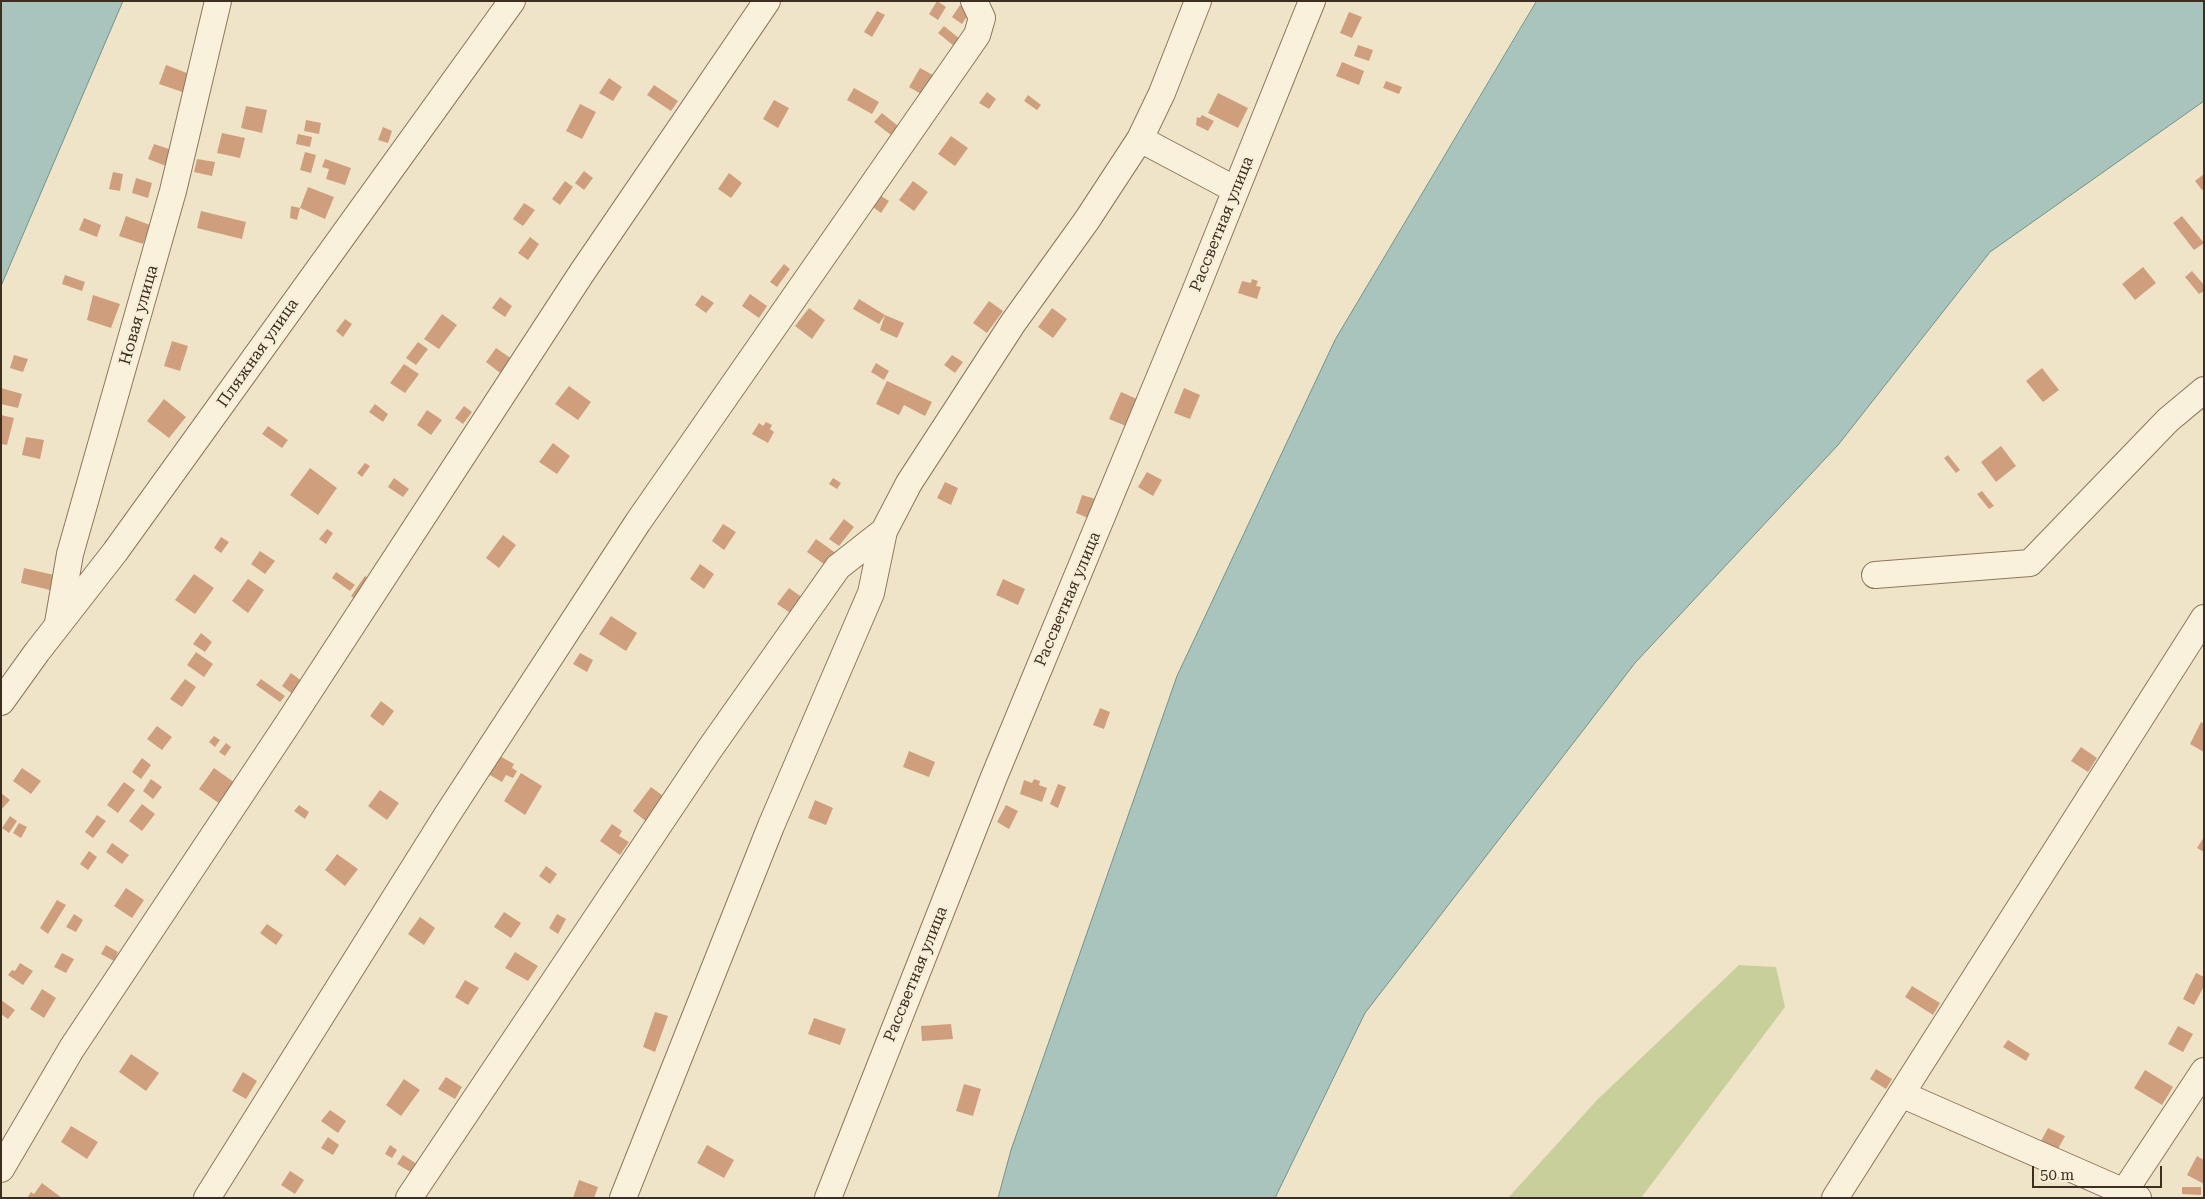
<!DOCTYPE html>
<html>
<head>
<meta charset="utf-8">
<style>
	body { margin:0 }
	#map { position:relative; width:2205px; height:1199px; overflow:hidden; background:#f0e4c8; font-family:"Roboto Serif",serif }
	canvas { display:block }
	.frame { position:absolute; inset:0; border:2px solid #3d2e20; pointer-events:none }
	.scale { position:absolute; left:2032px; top:1166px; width:130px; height:22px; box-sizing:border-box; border:2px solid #3d2e20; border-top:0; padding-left:6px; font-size:15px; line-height:18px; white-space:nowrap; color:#3d2e20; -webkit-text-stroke:4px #f7eed8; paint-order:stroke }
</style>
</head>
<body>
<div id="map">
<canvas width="2205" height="1199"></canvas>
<div class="frame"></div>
<div class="scale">50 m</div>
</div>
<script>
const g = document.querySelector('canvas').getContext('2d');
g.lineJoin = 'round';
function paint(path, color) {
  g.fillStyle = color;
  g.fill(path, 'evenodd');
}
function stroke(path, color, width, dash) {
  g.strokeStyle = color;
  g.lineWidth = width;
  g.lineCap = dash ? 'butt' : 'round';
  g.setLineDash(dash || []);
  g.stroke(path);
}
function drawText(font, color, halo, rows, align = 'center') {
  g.font = font + ' "Roboto Serif",serif';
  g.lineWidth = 4.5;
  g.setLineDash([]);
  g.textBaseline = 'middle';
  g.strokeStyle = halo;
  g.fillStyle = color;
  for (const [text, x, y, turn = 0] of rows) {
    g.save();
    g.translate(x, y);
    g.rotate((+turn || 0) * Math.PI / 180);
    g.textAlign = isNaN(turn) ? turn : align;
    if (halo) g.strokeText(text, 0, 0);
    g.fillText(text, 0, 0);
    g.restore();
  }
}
paint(new Path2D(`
	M1739 965 1776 967 1785 1007 1641 1198H1508L1597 1100Z`), '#c9cf9b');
const water = new Path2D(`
	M1 1H123L1 286Z
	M1537 1H2204V101L1990 252 1838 445 1635 663 1365 1013 1275 1198H998L1011 1150 1177 676 1335 340Z`);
paint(water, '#a9c4bc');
stroke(water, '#6f938a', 1);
paint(new Path2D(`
	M937 1 946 7 938 20 929 14Z
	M960 5 970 12 962 24 952 17Z
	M877 11 885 15 872 37 864 32Z
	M1349 12 1362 17 1352 38 1340 33Z
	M944 26 960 39 954 46 938 33Z
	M1358 45 1373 50 1369 61 1354 56Z
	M1342 62 1364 71 1359 85 1336 76Z
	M166 65 192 75 185 93 159 84Z
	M920 68 933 75 921 94 909 87Z
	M609 78 622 87 613 101 599 93Z
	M1386 81 1402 87 1399 94 1383 88Z
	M654 85 678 101 671 111 647 95Z
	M854 88 879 102 872 114 847 100Z
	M987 92 996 99 989 109 979 103Z
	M1218 93 1248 108 1238 128 1208 113Z
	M1028 95 1041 105 1037 110 1024 101Z
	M774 100 789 108 778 128 763 119Z
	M580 104 596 112 582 139 566 131Z
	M246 106 267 110 262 133 241 128Z
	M882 113 898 126 891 135 874 122Z
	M1202 115 1214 121 1208 131 1196 125 1197 117 1200 118Z
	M306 120 321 123 319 134 304 131Z
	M383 127 392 131 388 143 378 140Z
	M222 133 245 138 240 158 217 153Z
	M298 134 312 137 310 147 296 144Z
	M951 136 968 148 955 166 938 154Z
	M154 144 172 150 166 166 148 159Z
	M305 152 316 155 311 173 300 170Z
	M197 159 215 162 212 176 194 172Z
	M325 159 351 168 345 185 326 179 329 169 322 167Z
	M584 171 593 178 584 190 575 183Z
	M113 172 123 174 120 191 109 189Z
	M729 173 742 183 731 198 718 189Z
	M2204 174V189L2202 190 2195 181Z
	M136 178 152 183 148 198 132 193Z
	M565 181 573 187 560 205 552 199Z
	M913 181 928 192 914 211 899 200Z
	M308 187 334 197 325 219 300 208Z
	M878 194 889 201 881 213 870 205Z
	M524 203 535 210 523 226 513 219Z
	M291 206 300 208 297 220 290 218Z
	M201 211 246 222 242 239 197 228Z
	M126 216 150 225 143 244 119 236Z
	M2182 216 2204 243 2194 250 2173 223Z
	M84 218 101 225 97 237 79 230Z
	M530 237 539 244 528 260 518 253Z
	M784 264 790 269 777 287 770 282Z
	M2143 267 2156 283 2135 300 2122 284Z
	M2192 271 2204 285V291L2199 294 2185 277Z
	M65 275 85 282 82 291 62 284Z
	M1252 279 1258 281 1256 286 1261 287 1257 299 1238 293 1242 281 1251 283Z
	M750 294 767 306 759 318 742 306Z
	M93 295 120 304 111 328 87 320Z
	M702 295 714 303 706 313 695 305Z
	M500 297 512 306 505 317 492 308Z
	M859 299 885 315 879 324 853 309Z
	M989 301 1003 311 987 333 973 323Z
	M809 308 825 320 812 339 795 326Z
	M1052 308 1067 319 1053 338 1038 327Z
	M442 314 457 325 439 349 424 339Z
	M885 315 904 323 897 338 880 330Z
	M345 319 352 324 343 337 336 331Z
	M172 341 188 346 180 371 164 366Z
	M418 342 428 349 416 365 406 358Z
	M496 348 515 361 504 376 486 362Z
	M14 355 28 359 23 372 10 368Z
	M952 355 963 362 955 373 944 365Z
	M876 363 889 371 884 380 871 372Z
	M404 364 419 374 405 393 390 383Z
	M2042 368 2059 390 2043 402 2026 381Z
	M887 381 932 402 925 416 904 405 899 415 876 404Z
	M569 386 591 402 578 420 555 404Z
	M1 388 22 394 18 408 1 404Z
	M1184 388 1200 395 1190 419 1174 413Z
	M1121 392 1137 399 1126 426 1109 419Z
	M164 399 186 417 169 438 147 421Z
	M375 404 388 414 383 422 369 412Z
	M464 406 472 412 463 424 455 418Z
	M427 410 442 420 431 435 417 425Z
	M1 415 14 418 7 445 1 444Z
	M766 422 772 425 770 429 774 432 768 443 752 434 759 423 763 426Z
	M268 426 288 440 282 448 262 434Z
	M26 437 44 440 40 459 22 455Z
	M553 443 570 456 557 474 539 462Z
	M2001 446 2016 466 1996 482 1981 462Z
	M1948 455 1960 470 1956 473 1944 458Z
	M365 463 370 466 362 477 357 473Z
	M310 468 337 488 318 515 290 495Z
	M1147 472 1162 480 1153 496 1138 487Z
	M394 478 409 489 403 497 388 487Z
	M833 478 841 483 837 489 829 484Z
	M945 482 958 488 951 505 937 498Z
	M1982 491 1994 506 1989 509 1977 494Z
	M1082 495 1099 500 1093 520 1076 513Z
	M844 519 854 527 839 546 829 539Z
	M723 524 736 532 724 550 712 541Z
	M327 529 333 533 326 544 319 539Z
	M503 535 516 545 499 568 486 558Z
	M221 537 229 542 221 553 214 548Z
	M816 539 837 554 828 567 807 552Z
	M260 551 275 561 265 574 251 564Z
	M700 564 714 574 704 589 690 579Z
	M24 568 58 576 54 591 21 583Z
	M336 572 355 585 350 591 332 578Z
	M194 574 214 588 195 614 175 600Z
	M365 576 374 583 360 603 351 596Z
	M248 579 264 590 248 613 232 601Z
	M1003 579 1025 589 1018 605 996 595Z
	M789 588 803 598 792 614 777 604Z
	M611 616 637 633 626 651 599 634Z
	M201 633 212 642 205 652 193 644Z
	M196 652 213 664 204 677 187 665Z
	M580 653 593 660 587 672 573 664Z
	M291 673 307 685 298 698 282 686Z
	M185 679 196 687 182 707 170 699Z
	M261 679 285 696 280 702 256 685Z
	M381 701 394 711 383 726 370 716Z
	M1100 708 1110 712 1104 729 1093 725Z
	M2201 722 2204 724V752L2190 744Z
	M157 726 172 737 162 750 147 739Z
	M214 736 220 740 215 747 209 742Z
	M226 743 231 747 225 756 219 752Z
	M2081 747 2097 758 2088 772 2071 761Z
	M909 751 935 762 929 777 903 767Z
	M498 755 514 764 512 768 517 771 513 778 506 775 502 782 488 774Z
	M142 758 151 765 141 779 132 772Z
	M22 768 41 781 31 794 13 781Z
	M214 768 235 783 220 804 199 789Z
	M521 773 542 786 525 815 504 801Z
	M151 779 162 787 153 799 143 791Z
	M1034 779 1040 781 1039 785 1047 788 1042 802 1020 794 1024 780 1032 783Z
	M124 782 135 790 118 813 107 805Z
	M1058 784 1066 787 1058 808 1050 804Z
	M651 787 666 798 648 823 633 811Z
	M380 790 399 803 387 820 368 806Z
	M1 793 10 800 1 810Z
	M815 800 833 808 826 825 808 818Z
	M142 804 155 814 142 831 129 821Z
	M299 805 309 812 305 819 294 811Z
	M1006 805 1018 811 1009 829 997 822Z
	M97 815 106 821 93 838 85 832Z
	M10 816 17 821 9 833 2 828Z
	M19 823 27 827 21 838 13 833Z
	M612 824 622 831 619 836 629 842 620 855 600 841Z
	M2204 837V852L2197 848Z
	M112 843 129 855 122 864 106 852Z
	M89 851 97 857 88 870 80 864Z
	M337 854 358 869 345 886 325 870Z
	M546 866 557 874 550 884 539 876Z
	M126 888 144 900 132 918 114 906Z
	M57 900 66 905 48 934 40 928Z
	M504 912 521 923 511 938 494 927Z
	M74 914 83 920 76 932 66 927Z
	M557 914 566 919 558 934 549 928Z
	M420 917 435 928 424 945 408 934Z
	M267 924 283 935 276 945 260 933Z
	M106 945 118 952 114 961 101 954Z
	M515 952 538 966 528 981 505 968Z
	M62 953 74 959 66 973 54 967Z
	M20 963 33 971 23 985 8 975 12 970 15 971Z
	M2196 973 2204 977V986L2194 1005 2183 999Z
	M465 980 479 988 468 1005 455 997Z
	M1912 986 1940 1003 1933 1015 1905 997Z
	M42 989 56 998 44 1018 30 1009Z
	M1 1000 15 1010 8 1019 1 1014Z
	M655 1012 668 1016 655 1052 643 1047Z
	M814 1018 846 1029 840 1045 808 1034Z
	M951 1024 953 1039 922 1041 921 1026Z
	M2178 1026 2193 1034 2183 1052 2168 1044Z
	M2008 1040 2030 1054 2026 1061 2003 1047Z
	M131 1054 159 1073 146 1091 119 1072Z
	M1876 1069 1892 1079 1886 1089 1870 1079Z
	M2145 1070 2173 1087 2162 1105 2134 1088Z
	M243 1072 257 1081 246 1099 232 1091Z
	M446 1077 462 1087 455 1099 438 1089Z
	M404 1079 420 1090 401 1116 386 1105Z
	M964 1084 981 1089 973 1116 956 1111Z
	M330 1110 346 1121 338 1133 321 1121Z
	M71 1126 98 1142 87 1159 61 1142Z
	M2048 1128 2065 1136 2058 1149 2041 1141Z
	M328 1137 339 1145 333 1155 321 1148Z
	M390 1145 397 1150 392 1158 385 1154Z
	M707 1145 734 1160 724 1178 697 1163Z
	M403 1155 420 1166 414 1174 397 1164Z
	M2197 1156 2204 1160V1184L2187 1175Z
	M290 1171 304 1180 295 1194 281 1185Z
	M579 1180 598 1187 594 1198H573Z
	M42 1183 62 1198H27L31 1192 34 1194Z
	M2182 1187H2201V1195L2182 1194Z`), '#cf9f7d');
const minor = new Path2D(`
	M1140 139 1236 190
	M1875 575 2030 563 2168 420 2204 390
	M58 623 70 554 173 191 218 1
	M1 702 37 652 115 552 512 1
	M1901 1094 2138 1198
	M1 1169 72 1048 289 722 581 274 767 1
	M207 1198 447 815 638 522 977 35 982 18 974 1
	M409 1198 709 750 838 567 884 531
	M623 1198 771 826 871 593 884 531 909 483 1013 323 1087 220 1140 139 1162 93 1198 1
	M828 1198 994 777 1192 299 1312 1
	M1835 1198 2204 618
	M2120 1198 2204 1071`);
stroke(minor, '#8d765c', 28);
stroke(minor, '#faf1dc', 26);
drawText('16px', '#3d2e20', '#f7eed8', [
	["Рассветная улица",1222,224,-68],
	["Новая улица",139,315,-74],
	["Пляжная улица",258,353,-55],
	["Рассветная улица",1068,599,-67],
	["Рассветная улица",916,974,-68]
]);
</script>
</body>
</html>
